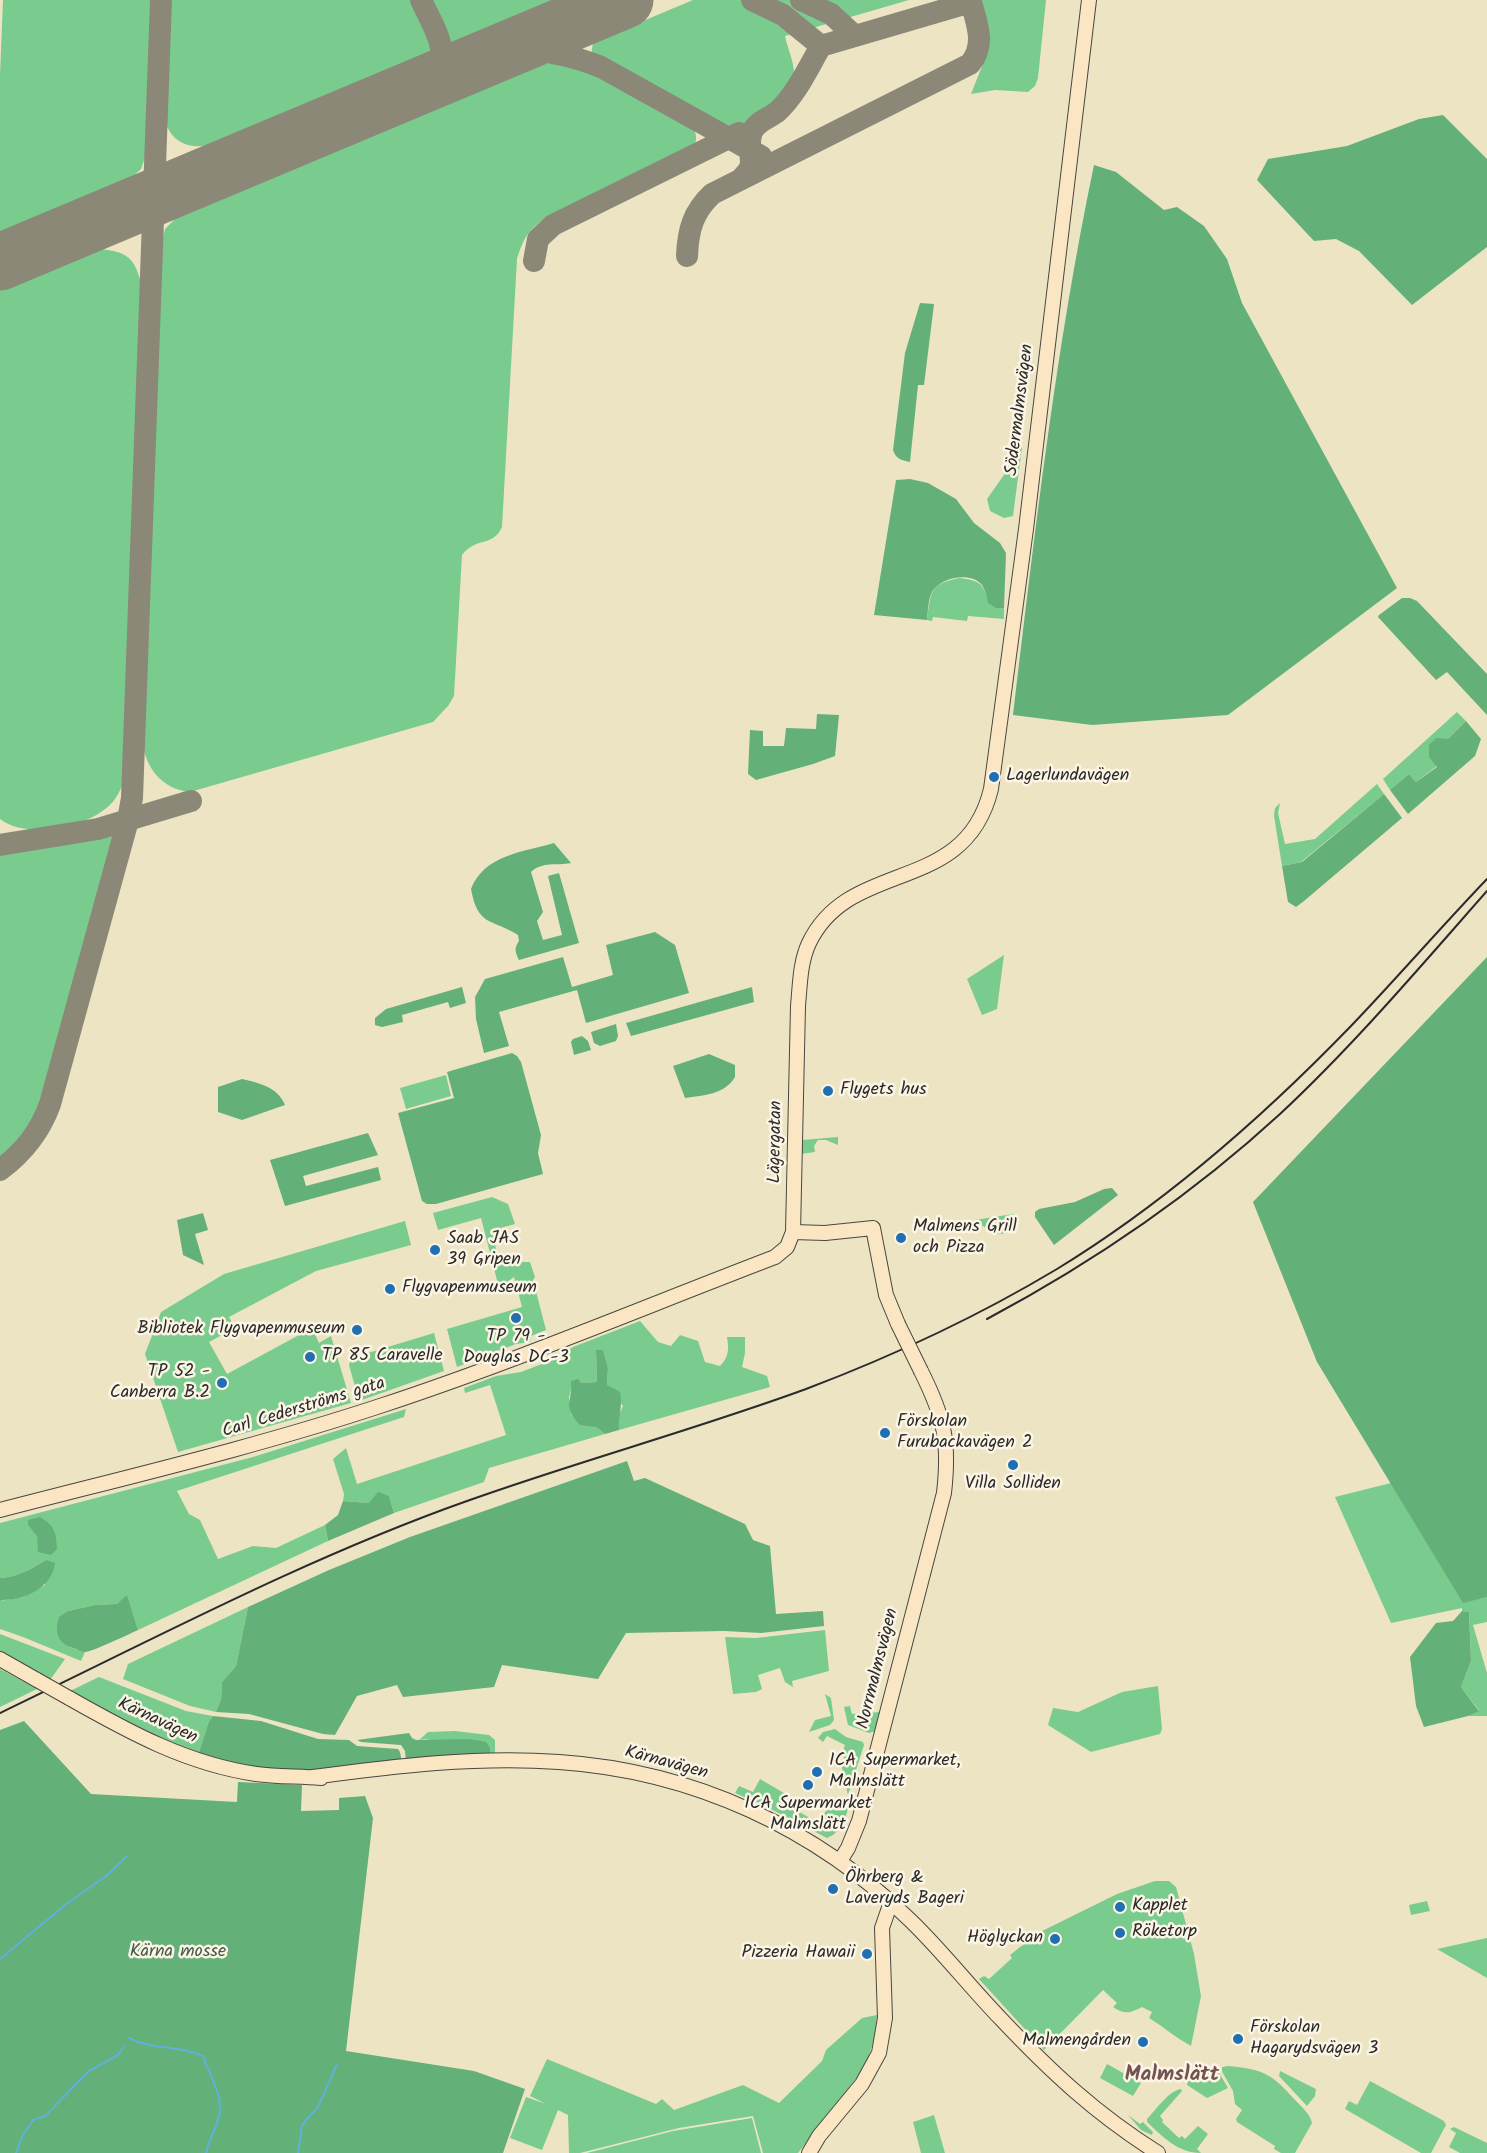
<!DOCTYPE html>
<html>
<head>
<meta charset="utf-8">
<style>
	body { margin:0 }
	canvas { display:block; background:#ede4c4 }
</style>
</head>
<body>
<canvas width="1487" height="2153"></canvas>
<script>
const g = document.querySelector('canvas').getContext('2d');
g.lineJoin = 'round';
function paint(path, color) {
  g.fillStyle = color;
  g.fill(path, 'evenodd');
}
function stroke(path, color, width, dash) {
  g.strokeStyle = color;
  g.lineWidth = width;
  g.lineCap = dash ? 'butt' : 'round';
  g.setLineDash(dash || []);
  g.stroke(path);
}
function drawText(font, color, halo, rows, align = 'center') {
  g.font = font + ' Kalam,sans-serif';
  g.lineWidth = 5;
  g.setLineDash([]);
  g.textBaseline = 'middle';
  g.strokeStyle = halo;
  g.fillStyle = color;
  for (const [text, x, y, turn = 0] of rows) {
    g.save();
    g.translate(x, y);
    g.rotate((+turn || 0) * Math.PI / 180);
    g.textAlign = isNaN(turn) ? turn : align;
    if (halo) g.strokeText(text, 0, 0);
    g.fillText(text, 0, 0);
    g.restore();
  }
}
paint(new Path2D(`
	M3 0H152L145 158 141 169 127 182 0 234V75Z
	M168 0H559L215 144C188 151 168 142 163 113Z
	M693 0H909L785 36C787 47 794 61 794 73 795 92 751 125 733 128 727 129 720 126 715 124L591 56 593 42Z
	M978 0H1046L1038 78 1035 86 1028 92 995 90 971 94 988 51V36Z
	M541 64H566L582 66 691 125C697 134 698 139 693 147L544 219C527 231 523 240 517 259L502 527C492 548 477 536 462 555L454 696 448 706 433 722 190 792C161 789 145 767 142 740L161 244 165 229 177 217Z
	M99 249C125 251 135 257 141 283L124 779C120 793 114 804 101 812 77 829 24 838 0 819V290Z
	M1012 446 1022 447 1013 516 1004 518 990 511 987 499 1006 472 1010 460Z
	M959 578C981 581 982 582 989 603L996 607 1004 608V619L968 616 967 621 933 617 932 621 927 620C931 592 929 584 959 578Z
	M1457 712 1466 721 1448 739 1437 766 1416 782 1409 774 1390 790 1383 779Z
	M1377 784 1384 794 1301 862 1282 866 1274 816 1275 808 1280 803 1278 813 1285 844 1315 839Z
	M105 834 113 836V844L43 1099C33 1120 22 1147 0 1159V853Z
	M1004 955 997 1009 982 1015 967 979Z
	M446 1075 451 1096 406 1109 400 1088Z
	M838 1137V1145L826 1140H818L814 1146 815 1152 801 1154 802 1140Z
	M492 1197 508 1204 515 1224 493 1230 498 1262H530L535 1277 533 1280 546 1330 531 1336 530 1342 516 1344 457 1367 447 1329 522 1307 514 1277 499 1288 481 1218 438 1230 433 1213Z
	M1013 1214 1017 1221 1016 1226 1007 1233 999 1234 975 1222V1220Z
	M405 1221 411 1245 316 1271 229 1317 235 1328 209 1342 227 1374 312 1328 319 1343 331 1336 351 1403 178 1452 145 1354 161 1312 224 1274Z
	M640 1321 658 1342 671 1346 680 1335 698 1341 705 1362 720 1366C729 1357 729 1349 727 1337H745V1353L742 1367 767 1376 770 1387 619 1430 618 1417 623 1406 607 1385 608 1368 603 1351H596L597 1382 581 1383 572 1386 569 1397 571 1415 596 1427 605 1434 489 1468 484 1482 394 1513 389 1496 369 1503 343 1501 344 1494 333 1459 346 1448 357 1484 506 1435 490 1385 465 1393 464 1388 496 1376 521 1372 552 1360 573 1347Z
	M434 1333 444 1371 359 1401 349 1365 351 1359 358 1356Z
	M406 1409 404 1417 177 1491 189 1514 200 1520 218 1559 253 1546 276 1548 325 1525 328 1541 138 1630 127 1596 117 1604 95 1605 68 1611 69 1647 85 1652 81 1661 23 1637 0 1629V1601L23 1597 45 1585 46 1560C31 1569 18 1577 0 1578V1523L253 1457Z
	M1391 1483 1463 1602 1487 1597V1622L1473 1625 1487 1673V1716H1468L1479 1710 1461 1687 1471 1661 1469 1612 1462 1611V1608L1391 1623 1335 1497Z
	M248 1607 236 1666 222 1682 221 1699 216 1712 190 1706 123 1679 128 1664Z
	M825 1630 829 1671 792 1681 793 1687 785 1682 780 1668 758 1675 762 1689 756 1692 733 1694 725 1637 756 1638Z
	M0 1634 65 1659 50 1680 0 1652Z
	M0 1669 37 1689 0 1707Z
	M99 1677 186 1711 213 1716 209 1721 198 1755 136 1728 70 1691Z
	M1158 1686 1162 1729 1160 1734 1091 1752 1048 1725 1053 1708 1078 1712 1122 1692Z
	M825 1694 831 1698 834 1720 830 1725 809 1732 815 1720 831 1716Z
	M850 1706 852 1714 881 1712 876 1731 869 1733 848 1725 844 1707Z
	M835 1729 846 1737 863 1742 864 1745 848 1795 842 1768C847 1760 841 1753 845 1745L827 1736 823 1742 818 1738 823 1732Z
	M455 1731 489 1735 495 1740V1755L426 1739 419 1740 428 1732Z
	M760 1779 789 1796 785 1804 819 1823 832 1800 837 1802 839 1801 848 1808C846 1819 839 1834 827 1838L763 1805 735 1793 739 1786 753 1792Z
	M1155 1881H1169L1176 1887 1194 1954 1201 1996 1191 2046C1176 2038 1164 2027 1149 2018L1152 2012 1142 2007C1130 2013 1125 2015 1113 2007L1117 2003 1103 1990 1044 2050 979 1979 984 1976 989 1979 1012 1958 1010 1955 1038 1933 1117 1894Z
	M1427 1901 1430 1911 1411 1915 1409 1905Z
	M1487 1938V1978L1437 1949Z
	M877 2015 875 2037 865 2067 798 2153H763L753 2116 679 2128 580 2153H569L568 2115 558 2110 542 2150 510 2138 526 2097 546 2104 530 2096 547 2059 656 2104 662 2099 674 2110 743 2085 779 2103 822 2061 826 2050 862 2018Z
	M1107 2064 1141 2083 1133 2096 1100 2078Z
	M1227 2066C1264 2069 1272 2074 1296 2101 1302 2107 1310 2114 1312 2123L1295 2153H1281L1274 2149 1275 2146 1237 2122 1236 2119 1242 2110 1235 2104 1233 2091 1220 2068Z
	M1217 2069 1228 2088 1207 2098 1187 2085 1189 2076Z
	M1280 2071 1316 2089 1315 2096 1307 2106 1279 2076Z
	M1370 2081 1444 2121 1446 2125 1431 2153H1421L1345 2109 1349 2101 1357 2105Z
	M1181 2089 1182 2091 1160 2116 1163 2120 1162 2122 1179 2138 1182 2136 1185 2139 1198 2126 1208 2134 1197 2149 1201 2153C1178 2153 1163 2137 1147 2122V2119C1156 2110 1168 2091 1181 2089Z
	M934 2115 945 2153H921L913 2122Z
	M1128 2115 1140 2124 1143 2122 1153 2132 1152 2135 1141 2130Z
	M752 2118 761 2153H587L673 2131Z
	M1454 2127 1487 2143V2153H1460L1449 2147 1456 2133 1450 2129Z`), '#7acc8e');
paint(new Path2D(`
	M1443 115 1487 159V247L1412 305 1359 251 1336 239 1314 241 1257 180 1268 159 1347 146 1419 119Z
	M1094 165 1116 172 1164 210 1177 207 1204 226 1227 259 1242 303 1397 588 1228 715 1092 725 1013 715C1035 531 1056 346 1094 165Z
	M920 303 934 304 924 385H918L910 462C901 460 896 459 893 450L905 353Z
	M910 479 928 483 956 499 974 523 1000 543 1006 553 1004 608H996L988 603C987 597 985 590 982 585 970 571 940 578 932 592 928 599 928 612 927 620L874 615 896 480Z
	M1402 598H1410L1417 601 1487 674V715L1447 672 1436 680 1378 617 1379 615Z
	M817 714 839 715 835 756 813 764 756 780 748 774 750 730 763 731V746H784L786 728 816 729Z
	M1466 721 1481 739 1475 756 1408 814 1390 790 1409 774 1416 782 1437 767 1429 757V745L1436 738 1448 739Z
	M1384 794 1402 818 1304 901 1296 907 1288 902 1282 866 1302 862Z
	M554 843 571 863C556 866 543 861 531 872L543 912 537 921 543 940 562 935 548 876 559 873 579 943 519 960C515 952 514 948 519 941L518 935C491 918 478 927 471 889 484 855 523 852 554 843Z
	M655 932 675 945 689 993 586 1023 577 990 499 1012 509 1046 484 1053 476 1019 475 997 485 979 563 957 572 987 613 975 606 945Z
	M1487 957V1597L1463 1603 1317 1362 1253 1202Z
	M462 987 466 1003 450 1008 448 1002 402 1015 403 1022 382 1027 375 1025V1018L386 1009Z
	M752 987 754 1002 631 1036 626 1023Z
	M616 1024 618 1036 616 1041 600 1046 594 1043 591 1032Z
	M582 1036 588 1041 591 1050 574 1055 571 1042 573 1039Z
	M512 1053 517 1056 521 1062 541 1135 538 1153 543 1174 436 1204H427L422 1201 398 1113 454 1098 447 1072Z
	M709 1054 735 1065V1077C724 1095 704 1095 685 1098L673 1066Z
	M242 1079C259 1083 278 1087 285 1105L242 1120 218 1112V1087Z
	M368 1133 378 1155 303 1176 306 1186 378 1167 381 1180 285 1206 270 1160Z
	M1112 1188 1118 1195 1054 1245 1035 1217V1212L1039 1209 1075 1202 1104 1189Z
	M203 1213 208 1230 195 1234 204 1265 183 1255 177 1220Z
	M596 1350H603L608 1368 607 1385 620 1392C623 1407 618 1415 619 1430L605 1434 596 1427 580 1425C561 1405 573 1403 571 1381L578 1379 581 1383 597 1382Z
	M627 1461 634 1481 645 1478 745 1524 753 1540 770 1546 776 1614 823 1611 824 1626 761 1633 724 1631 626 1633 598 1679 502 1665 494 1687 403 1697 397 1685 357 1696 335 1735 323 1734 249 1714 216 1712 221 1699 222 1682 236 1666 248 1607 329 1570 410 1537Z
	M378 1492 389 1496 394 1513 328 1541 325 1525 338 1515 343 1501 369 1503Z
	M40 1517C55 1526 56 1532 57 1549L51 1555 38 1552 37 1536 28 1525V1520Z
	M46 1560 55 1563C53 1583 33 1596 14 1599 9 1600 5 1599 0 1601V1578C18 1577 31 1569 46 1560Z
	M127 1595 138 1630C129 1634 92 1652 85 1652 82 1652 79 1650 76 1649 58 1644 54 1634 59 1617L68 1611 95 1605 117 1604Z
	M1462 1611 1469 1612 1471 1661 1461 1687 1479 1711 1468 1716 1424 1727 1416 1706 1410 1657 1436 1623 1453 1621Z
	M213 1716 261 1721 318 1739 349 1740 357 1746 398 1749 400 1752 402 1763 324 1771 263 1769 198 1755 209 1721Z
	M24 1721 91 1794 237 1802 238 1782 302 1785 301 1811 339 1810V1798L365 1796 373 1818 346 2051 474 2071 525 2089 503 2153H0V1730Z
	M409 1733 412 1738 416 1740 469 1739 486 1742 490 1748V1756L406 1763 405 1751 401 1745 361 1742 357 1740Z`), '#63b079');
stroke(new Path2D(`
	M0 1959 65 1905 106 1876 127 1856
	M129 2038C152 2050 179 2045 203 2056 209 2075 224 2096 219 2116 216 2129 209 2140 206 2153
	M16 2153 22 2136 33 2120 45 2116 89 2071 118 2055 124 2046
	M298 2153 302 2125 318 2107 337 2064`), '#5fb1da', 2);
stroke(new Path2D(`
	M421 0C434 29 457 58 426 83
	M752 0 783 15 821 46
	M801 0 831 14 855 36
	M506 50C540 49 570 54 601 67L761 156
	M687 256C688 230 693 212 712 194L970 64C986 45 977 24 971 2L821 46C808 68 796 95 777 112 769 118 756 122 752 132 748 141 751 155 751 164L749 170 742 178
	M534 261 538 239 553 225 739 133
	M0 845 98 829 191 801
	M0 1170C24 1152 40 1132 50 1104L128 820 132 798 161 0`), '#8c8878', 22);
stroke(new Path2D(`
	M0 262 625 0`), '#8c8878', 57);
const secondary = new Path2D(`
	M793 1232 825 1233 873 1228 886 1295 898 1324
	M0 1510C127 1477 256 1447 380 1406 514 1362 644 1307 775 1257L787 1247 793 1232 798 1006C800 985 800 962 809 943 850 857 965 897 991 789L1026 529 1089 0
	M0 1659 37 1680
	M69 1698C129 1732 187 1764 256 1774 278 1777 299 1776 321 1778
	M313 1777C395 1766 477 1756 559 1762 693 1771 816 1828 911 1921 943 1952 970 1987 1001 2019 1051 2072 1096 2114 1158 2153
	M840 1861 848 1848 859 1821 944 1493C950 1441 944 1417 921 1371
	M809 2153 819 2136 862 2084 879 2053 885 2018 882 1928 891 1902`);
stroke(secondary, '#484742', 16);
stroke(secondary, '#fbe6c4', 14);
stroke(new Path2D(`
	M987 1319C1092 1263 1192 1195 1280 1114 1354 1045 1420 967 1487 891
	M0 1713C154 1639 306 1558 467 1501 579 1461 694 1430 806 1389 893 1356 977 1317 1057 1269 1165 1203 1263 1117 1351 1026 1397 978 1441 927 1487 879`), '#2b2b2b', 2);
const secondaryBridge = new Path2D(`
	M898 1324 921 1371
	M37 1680 69 1698`);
stroke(secondaryBridge, '#484742', 16, []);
stroke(secondaryBridge, '#fbe6c4', 14);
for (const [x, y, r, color] of [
	[994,777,6,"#1f6fb2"],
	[828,1091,6,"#1f6fb2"],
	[901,1238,6,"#1f6fb2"],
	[435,1250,6,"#1f6fb2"],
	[390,1289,6,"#1f6fb2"],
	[516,1318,6,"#1f6fb2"],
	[357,1330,6,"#1f6fb2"],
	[310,1357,6,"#1f6fb2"],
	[222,1383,6,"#1f6fb2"],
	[885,1433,6,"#1f6fb2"],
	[1013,1465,6,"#1f6fb2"],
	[817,1772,6,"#1f6fb2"],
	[808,1785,6,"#1f6fb2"],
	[833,1889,6,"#1f6fb2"],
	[1120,1907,6,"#1f6fb2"],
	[1120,1933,6,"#1f6fb2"],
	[1055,1939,6,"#1f6fb2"],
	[867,1954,6,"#1f6fb2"],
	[1238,2039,6,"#1f6fb2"],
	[1143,2042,6,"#1f6fb2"]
]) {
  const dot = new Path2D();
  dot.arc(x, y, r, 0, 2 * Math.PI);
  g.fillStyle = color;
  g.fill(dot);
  stroke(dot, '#fcf5e5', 2);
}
drawText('18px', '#2b2b2b', '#fcf5e5', [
	["Södermalmsvägen",1021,410,-83],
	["Lägergatan",777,1142,-89],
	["Carl Cederströms gata",304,1409,-17],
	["Norrmalmsvägen",879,1669,-76],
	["Kärnavägen",157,1722,25],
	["Kärnavägen",666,1764,15]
]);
drawText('18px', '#2b2b2b', '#fcf5e5', [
	["Lagerlundavägen",1006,777],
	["Flygets hus",840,1091],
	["Malmens Grill",913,1228],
	["och Pizza",913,1249],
	["Saab JAS",447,1240],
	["39 Gripen",447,1261],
	["Flygvapenmuseum",402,1289],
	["Bibliotek Flygvapenmuseum",345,1330,"right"],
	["TP 79 -",516,1338,"center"],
	["Douglas DC-3",516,1359,"center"],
	["TP 85 Caravelle",322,1357],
	["TP 52 -",210,1373,"right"],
	["Canberra B.2",210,1394,"right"],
	["Förskolan",897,1423],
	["Furubackavägen 2",897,1444],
	["Villa Solliden",1013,1485,"center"],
	["ICA Supermarket,",829,1762],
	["Malmslätt",829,1783],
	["ICA Supermarket",808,1805,"center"],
	["Malmslätt",808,1826,"center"],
	["Öhrberg &",845,1879],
	["Laveryds Bageri",845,1900],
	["Kapplet",1132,1907],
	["Röketorp",1132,1933],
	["Höglyckan",1043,1939,"right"],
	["Pizzeria Hawaii",855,1954,"right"],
	["Förskolan",1250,2029],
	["Hagarydsvägen 3",1250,2050],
	["Malmengården",1131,2042,"right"]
], 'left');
drawText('18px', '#435b49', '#fcf5e5', [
	["Kärna mosse",178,1953]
]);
drawText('bold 21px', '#745453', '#fcf5e5', [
	["Malmslätt",1172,2076]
]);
</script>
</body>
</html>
